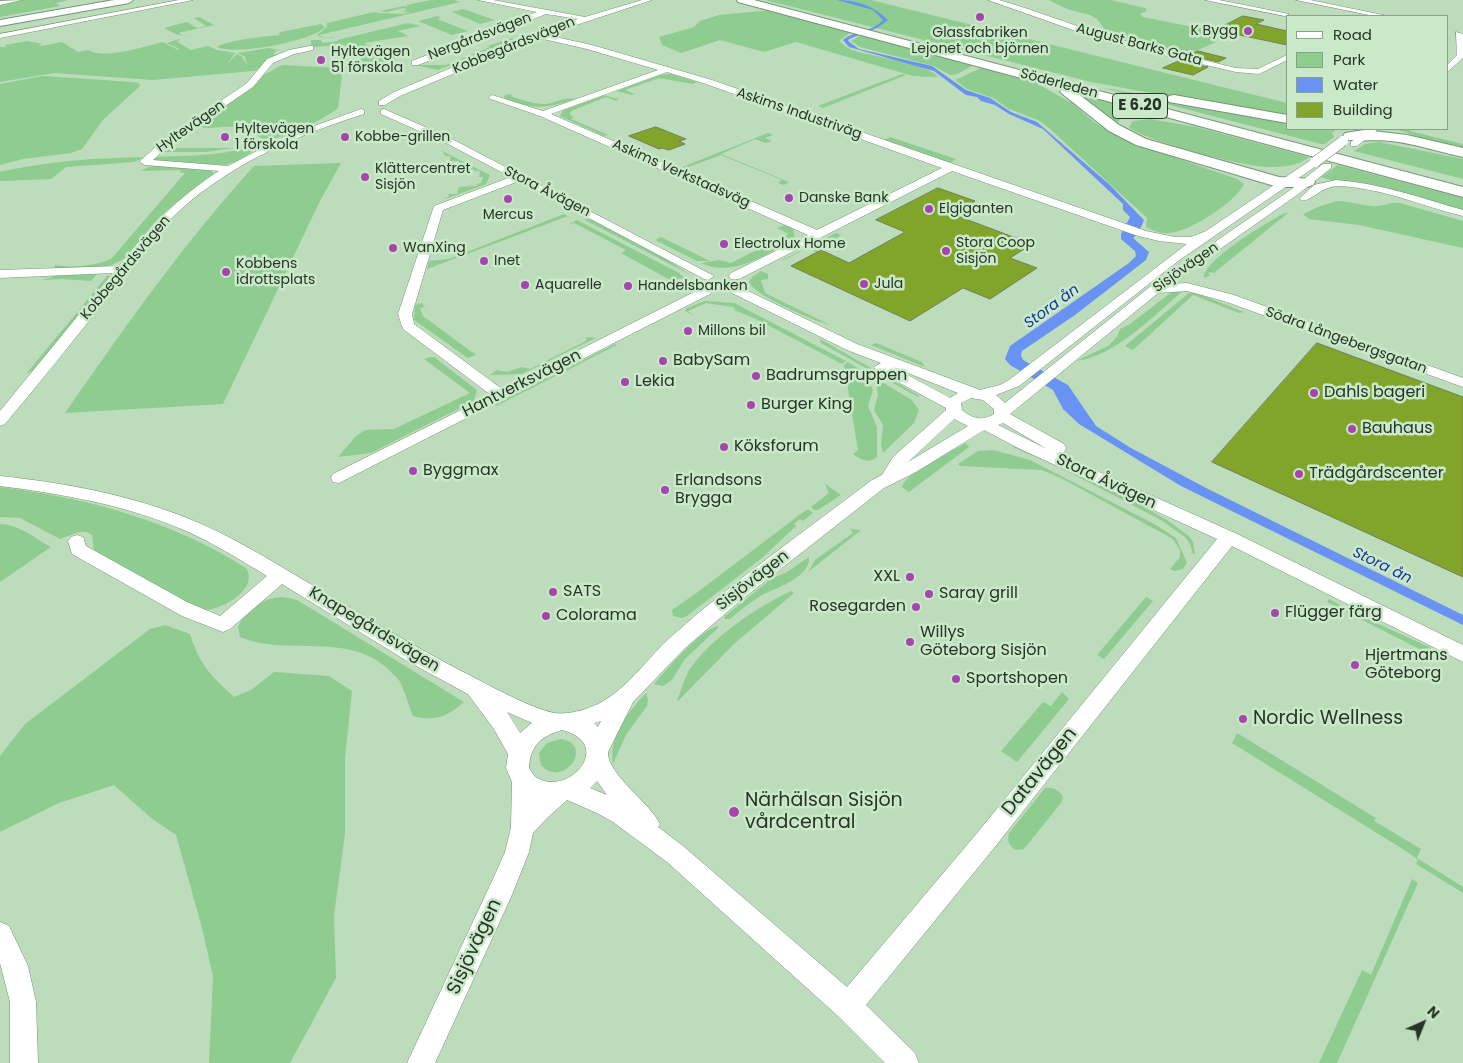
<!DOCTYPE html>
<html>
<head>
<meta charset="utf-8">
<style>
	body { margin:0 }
	#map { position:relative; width:1463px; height:1063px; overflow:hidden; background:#bcdcbc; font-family:Poppins,sans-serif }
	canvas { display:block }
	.legend { position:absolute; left:1286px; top:15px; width:162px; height:115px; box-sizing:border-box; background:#c9e9c8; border:1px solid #88a188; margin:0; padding:6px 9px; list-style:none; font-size:15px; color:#273427 }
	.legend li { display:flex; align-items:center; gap:10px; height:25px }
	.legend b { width:25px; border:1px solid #88a188 }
	.north { position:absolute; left:1398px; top:998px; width:50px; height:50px; -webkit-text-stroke:4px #c9e9c8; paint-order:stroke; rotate:44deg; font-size:14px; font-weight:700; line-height:20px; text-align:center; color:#273427 }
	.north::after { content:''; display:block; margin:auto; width:18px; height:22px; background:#273427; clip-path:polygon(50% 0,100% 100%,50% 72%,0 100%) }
</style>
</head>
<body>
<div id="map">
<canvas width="1463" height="1063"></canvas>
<ul class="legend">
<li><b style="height:6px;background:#fff"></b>Road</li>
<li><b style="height:14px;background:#8ecd8f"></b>Park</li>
<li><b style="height:14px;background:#6993f3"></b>Water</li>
<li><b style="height:14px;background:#81a52b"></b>Building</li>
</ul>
<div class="north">N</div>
</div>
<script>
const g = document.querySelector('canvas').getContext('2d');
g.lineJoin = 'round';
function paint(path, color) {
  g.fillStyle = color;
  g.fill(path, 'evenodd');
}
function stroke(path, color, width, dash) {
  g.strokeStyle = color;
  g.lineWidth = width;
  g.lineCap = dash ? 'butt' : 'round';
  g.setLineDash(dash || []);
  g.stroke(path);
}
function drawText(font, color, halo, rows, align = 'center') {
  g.font = font + ' Poppins,sans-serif';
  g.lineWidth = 5;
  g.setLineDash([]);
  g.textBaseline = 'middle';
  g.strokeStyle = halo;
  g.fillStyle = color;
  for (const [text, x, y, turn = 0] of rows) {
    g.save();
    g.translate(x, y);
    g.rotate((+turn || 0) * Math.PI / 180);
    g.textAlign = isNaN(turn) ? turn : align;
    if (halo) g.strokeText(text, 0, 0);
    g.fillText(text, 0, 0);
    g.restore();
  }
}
paint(new Path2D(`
	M22 0H69L56 3 60 6 0 17V4Z
	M431 0H454L460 2 319 35 325 38 337 37C330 39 324 39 317 35L326 28 327 23 374 12 379 13 376 16 380 13 402 14 410 12 400 11 407 10 404 8 387 12 380 11 404 6 408 7 406 5Z
	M765 0H871L1287 103V118L1091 82Z
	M1049 0H1111L1145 8 1147 11 1140 14 1143 17 1213 31 1221 36 1214 43 1193 52 1172 53 1098 34V30L1104 28 1097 19 1090 15 1067 9Z
	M463 9 495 20 480 24 452 12Z
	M772 10 850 33 839 41C843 44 847 48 852 50 872 57 925 62 938 77L913 76 796 42 764 52 720 40 681 53 662 45 659 37 694 27 700 21 719 15Z
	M438 16 441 18 437 19 468 31 452 35 418 21Z
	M199 17 214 25 178 33 184 36 194 35C180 38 174 33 164 28L187 22 197 28 206 26 194 18Z
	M408 23 420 26 398 31 408 36 364 43 395 58 396 61 363 64 355 47 342 45 314 47 311 44V40H321L323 43 338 41 337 40Z
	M321 24 325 27C313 41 234 56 217 47 228 40 267 36 281 35L278 34 281 32Z
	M861 35 970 65 972 66 957 74 950 75 934 66 860 47 851 41Z
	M512 38 515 39 438 70 415 65H446L490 47 488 46Z
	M179 39 181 40 176 41 191 50 208 46 217 50 235 53 227 64 237 54 242 57 245 62 251 67 246 62 245 57 238 53 269 48 280 50 272 51H276L273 54 278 55 261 69 255 68 260 70 253 71 153 80 54 73 0 82V47H6L5 45 27 41 43 44 38 45 41 46 62 42 78 52 88 50C104 60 145 46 163 42L178 50 179 49 167 43Z
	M285 65 338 68 342 74 338 108C327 118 278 142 264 139 259 138 256 134 253 131 248 126 237 127 230 127 220 126 205 131 197 125L263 75C272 72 276 66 285 65Z
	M981 68 1034 82 1072 103 1094 122 1127 141 1237 179 1244 184C1236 202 1188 233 1168 233 1161 234 1152 230 1146 227L1147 218 1049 128 1038 120 1009 109 993 98 967 89 955 80Z
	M671 74 697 82 693 84 659 78 625 90 634 94 632 95 616 91 659 75Z
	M902 74 906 75 823 108 818 106Z
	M43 76 133 82 139 83 140 86 103 120 82 149 71 153 23 159 0 165V84Z
	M1100 87 1287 121V129L1336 130 1332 133 1334 137 1325 144H1321Z
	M1065 89 1163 116 1132 115 1120 119 1117 125Z
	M509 94 513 95 510 96C522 100 533 104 545 104 554 104 565 96 575 99 548 108 533 110 505 100L504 96Z
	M603 95 619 99 616 101 606 97 571 111 570 115 574 117 571 119 608 135 604 136 560 116 563 110Z
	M1150 119 1196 127 1309 157C1300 166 1281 167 1269 167 1245 167 1147 142 1129 127L1133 121Z
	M1395 129H1410V131L1463 144V149L1437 143Z
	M768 133 773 135 765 138 772 141 766 143 755 139 721 154 789 182 784 185 778 183 782 180 721 155 683 169 680 168Z
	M890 137 956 159 950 163 884 140Z
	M1379 142 1463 159V179L1354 151 1365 144Z
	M267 143 237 161 225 165 152 161 154 157C192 156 230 155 267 143Z
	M166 147 172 148H234L206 152H161Z
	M442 151 490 175 486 184 448 198H443L448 197 449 194H457L459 187 477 186V184L481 183 483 177H479L480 171H474V169H464L466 163 459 164V161H450L451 156H445Z
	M145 157 134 162 66 167 51 179 0 181V172C48 161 95 158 145 157Z
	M341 163 320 201 223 404 65 413C124 328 184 243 254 166Z
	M160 165 208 169 213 172V175C193 190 173 204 156 221 145 232 137 247 126 257 109 271 75 271 55 268V265C73 268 94 266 111 259L185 173 180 172 181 170 141 171 148 167Z
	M1338 165 1463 198V210L1366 184 1333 181 1321 177Z
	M1337 201C1349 201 1360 205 1372 206 1382 207 1390 202 1400 203L1463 221V248L1359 225 1309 219 1303 214 1318 207Z
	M1285 213H1288L1214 273 1210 272 1208 274 1211 275 1204 278C1203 260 1269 221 1285 213Z
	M564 214 568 216 427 269 429 261 449 259Z
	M583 219C604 217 671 262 691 275Z
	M577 220 679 273 684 278 670 280 621 253 626 250 574 223 567 225Z
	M785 225 793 228 795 239C766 254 734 278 701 263L719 260 731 263 789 234 777 228Z
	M836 233 841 235 816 252 807 248 782 261V260Z
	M661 237 710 261H697L655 240Z
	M761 271 768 274V279L761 280 765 293 830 325C814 321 755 296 749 282L752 277Z
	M97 274 91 281 62 279 42 280 58 275Z
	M107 276H110L107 281 37 369 26 374Z
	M1173 291H1183C1153 316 1116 356 1076 361L1108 346 1117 337 1120 329 1130 324Z
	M1189 293H1196L1244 312 1239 313 1193 295 1133 350 1125 346Z
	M705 301 734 303 846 361 842 364 756 319 734 310 736 309 733 307 706 303 688 311 693 315 685 311 687 308Z
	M422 303 425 307 420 308 423 316 476 355 468 358 414 320 415 305Z
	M585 337 596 338 522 374 490 375 497 370 507 372 522 367 530 369 586 341 587 339Z
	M820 339 920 396 918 397 821 343Z
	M876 343 922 362 925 367 871 345Z
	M615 344 617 345 496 406 494 405Z
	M430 357H434L477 390 474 401 371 453 338 457 355 437 365 430 394 429 470 393 424 359Z
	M848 362 864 372 873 390 868 406 877 427V457C868 464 861 460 853 454L858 450 844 365Z
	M875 378 912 400 919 410 914 423 883 453 881 444 883 425 874 410 878 395Z
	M966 443 969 447 909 492 902 487C905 473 953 450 966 443Z
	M1013 444 1128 498 1167 520 1189 536 1193 542 1195 554 1192 553 1191 546 1185 537 1161 520 1061 468 1015 448 1012 446Z
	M993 450 1030 460 1156 525 1176 538 1187 563 1183 569 1174 571 1170 569 1180 557V550L1173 539 1063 479 1042 470 960 466 958 464 978 451Z
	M825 484 841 495 818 510H814L811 507 829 493Z
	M0 487C87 498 171 520 246 568 260 589 220 612 201 610L98 554 94 550 92 535 87 532H79L60 539 20 518 0 517Z
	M806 510H809L813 513 803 521 800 519 794 524 796 526 762 558 687 616 682 618 673 616 672 610 695 594Z
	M0 524C18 524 36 539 51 547L0 582Z
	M850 529 861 530 808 572 815 560 853 533Z
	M809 557C811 577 776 588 762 595 751 602 740 610 730 619H724L725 616 771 579 787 572Z
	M791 591 794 593 735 643 677 702C681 690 684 679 690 669 712 637 757 607 791 591Z
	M283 597 297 600 464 702C448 716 435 722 413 716 408 704 405 691 399 680 396 676 391 673 388 669 347 631 287 657 240 637L238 627C246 609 263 598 283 597Z
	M1146 597 1153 601 1104 659 1097 655Z
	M1329 599 1359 615 1431 648 1429 654 1327 602Z
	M165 625 190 634C200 666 210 674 234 697L251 690 274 672 329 676 352 691 345 758V834L334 915 336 978 290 1063H209L213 976 201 924 176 835 151 818 114 785 59 803 0 832V756L25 724 150 629Z
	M718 626V628L685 659 672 680 663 686 654 684C667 669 700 630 718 626Z
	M1062 692 1069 699 1017 762 1001 751 1043 702 1051 706Z
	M646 693 648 700 647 706 626 735 613 764C609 734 627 714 646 693Z
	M1237 733 1376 818 1374 821 1421 849 1417 858 1463 887V893L1416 864 1418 860 1409 853 1232 743Z
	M561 739C595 744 564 790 541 765L539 753 547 743Z
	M1045 788C1053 787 1059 790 1063 797L1061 803 1024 849 1016 850C1009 846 1007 841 1009 833Z
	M1412 879 1418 883 1337 1063H1319L1362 970 1371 975Z`), '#8ecd8f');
paint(new Path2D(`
	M837 0C857 0 874 6 888 20L877 28 849 39 848 41 859 49 932 66 966 90 990 98 1011 112 1037 122 1110 185 1144 220 1139 232 1133 238 1149 252 1146 260 1075 315 1022 351 1021 355 1023 360 1068 385 1096 426 1131 448 1206 488 1463 615V625L1181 486 1079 424 1063 409 1053 390 1010 365 1005 359 1010 346 1129 263 1136 256 1135 251 1121 239V234L1130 217 1123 210V204L1043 129 1009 114 995 105 981 101 977 97 966 95 934 71 849 47 843 40C855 30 873 32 883 20L873 10Z`), '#6993f3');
const building = new Path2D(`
	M1243 16 1264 20 1256 24 1287 31V45L1216 30Z
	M1198 51 1226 58 1218 62 1190 55Z
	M1179 61 1208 67 1193 75 1163 68Z
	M656 127 686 139 679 141 685 144 669 150 662 148 659 149 629 136Z
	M938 188 975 201 952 214 1032 244 1010 258 1037 268 990 299 963 288 910 321 791 266 821 250 849 263 905 232 876 220Z
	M1317 343 1463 397V577L1212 462Z`);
paint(building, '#81a52b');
stroke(building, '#707e59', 1);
const minor = new Path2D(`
	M22 0 0 5V1Z
	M179 0H193L0 38V34Z
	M478 0H493L585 17 642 0H652L546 35 592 45 712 80 1146 231 1175 237H1191L1206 231 1311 160H1319V164L1178 261 1019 386 996 395 1005 403 1151 286 1289 191 1323 164H1331V168L1297 195 1170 284 1187 283 1234 295 1463 378V387L1224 301 1187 291 1158 293 1010 414 1064 444 1066 448 1064 452 1057 453 1235 533 1463 645V662L1232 546 994 848 866 1005 915 1053 919 1063H885L838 1016 667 862 613 822 597 813 567 800 547 818 533 833 529 852 511 897 435 1063H407L493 879 505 852 511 828 512 782 506 768 508 754 494 729 468 694 407 661 282 584 230 629 223 632 182 616 72 554 68 541 71 537 77 535 83 537 86 546 187 602 220 616 267 576C239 559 210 541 179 528 122 504 61 494 0 486V476C66 483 131 495 192 520 228 535 262 555 295 575 353 609 410 645 471 676 492 687 531 708 554 713 567 715 586 710 598 704 628 689 647 658 672 636 735 580 805 531 872 480L882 475 893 457 946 410V408L876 370 874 367 881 363 847 350 732 293 730 290 732 287H740L857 344 980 390 1000 385 1009 380 1187 244 1159 241 1138 236 952 171 739 279H731L729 276 731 273 808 235 540 116 488 98 492 95 543 111 658 70 587 49 539 38 400 96 385 105H379V101L394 92 534 33 578 19 546 14 418 65H412V61L537 12ZM667 72 706 84 942 168 817 230 551 114ZM893 367 958 393 950 398ZM971 398 983 400 994 409V414C983 422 971 418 962 410L961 403ZM954 419 968 426 908 462ZM1003 423 1047 449 998 425ZM984 430 1018 448 1217 539 978 832 847 987 683 846 658 827 660 824C651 804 606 773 608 752L633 702 685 648 741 600 884 488 916 472ZM507 712 532 723 520 733ZM601 721 598 727 594 723ZM562 730C615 744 570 795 539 779 534 777 532 772 529 768 530 746 541 736 562 730ZM597 781 607 795 590 788Z
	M988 0H999L1025 8 1112 38 1236 68 1258 69 1287 55V60L1259 74 1236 72 1107 42Z
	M1205 0H1219L1289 14 1285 16Z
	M1296 0H1310L1388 16H1374Z
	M1456 32 1463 34V58L1447 72V65L1457 55Z
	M310 46H313V50L294 54 273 63 253 87 171 143 153 160 228 166 284 137 361 109 364 110V114C297 135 230 164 178 212 151 237 130 268 108 297 74 340 40 382 5 424L0 426V411L113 273 0 278V270L119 266C148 229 179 196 219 171L145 165 140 162 141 160 165 139 247 83 267 59 289 50Z
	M384 109 450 138 714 276 708 280 704 279 519 181 443 210 412 314 414 324 502 389 702 288 706 287 712 291 710 294 339 483 333 482 331 478 333 474 491 395 403 329 398 314 434 206 511 177 444 142 381 114V110Z
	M1367 129H1378L1357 146H1351V142Z
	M1336 180C1380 183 1421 198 1463 210V216C1422 206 1382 188 1339 186 1320 186 1311 203 1301 200L1300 198 1314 185Z
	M0 922 9 926 28 966 36 1002 38 1063H10V1002L0 963Z`);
const major = new Path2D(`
	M114 0H133L129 3 0 26V20Z`);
const highway = new Path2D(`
	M737 0H754L1463 187V197L1077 93 1119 125 1146 139 1279 177 1313 179 1315 182 1313 185 1307 187H1278L1136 145 1109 131 1060 92 1062 89 738 2Z
	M1174 95 1287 115V123L1169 102 1167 99 1169 96Z
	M1364 130 1407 135 1463 148V157C1439 152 1416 144 1391 141 1377 139 1357 142 1345 139L1343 136 1345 133Z`);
stroke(minor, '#769476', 1);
stroke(major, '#769476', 2);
stroke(highway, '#769476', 2);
paint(minor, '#fff');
paint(major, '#fff');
paint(highway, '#fff');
const minorBridge = new Path2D(`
	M1315 162 1343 141`);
stroke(minorBridge, '#769476', 11, []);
stroke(minorBridge, '#fff', 10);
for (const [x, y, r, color] of [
	[980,17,5,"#a645ad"],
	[1248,31,5,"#a645ad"],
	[321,60,5,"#a645ad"],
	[225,137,5,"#a645ad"],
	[345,137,5,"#a645ad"],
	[365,177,5,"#a645ad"],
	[789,198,5,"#a645ad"],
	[508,199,5,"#a645ad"],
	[929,209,5,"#a645ad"],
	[724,244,5,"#a645ad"],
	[393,248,5,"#a645ad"],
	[946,251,5,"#a645ad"],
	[484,261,5,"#a645ad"],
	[226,272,5,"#a645ad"],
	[864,284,5,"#a645ad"],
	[525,285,5,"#a645ad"],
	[628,286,5,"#a645ad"],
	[688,331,5,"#a645ad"],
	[663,361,5,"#a645ad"],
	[756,376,5,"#a645ad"],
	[625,382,5,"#a645ad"],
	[1314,393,5,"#a645ad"],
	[751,405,5,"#a645ad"],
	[1352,429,5,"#a645ad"],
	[724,447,5,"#a645ad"],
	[413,471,5,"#a645ad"],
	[1299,474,5,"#a645ad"],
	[665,490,5,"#a645ad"],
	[910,577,5,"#a645ad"],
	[553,592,5,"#a645ad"],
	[929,594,5,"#a645ad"],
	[916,607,5,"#a645ad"],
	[1275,613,5,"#a645ad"],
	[546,616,5,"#a645ad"],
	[910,642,5,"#a645ad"],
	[1355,665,5,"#a645ad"],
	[956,679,5,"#a645ad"],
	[1243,719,5,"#a645ad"],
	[734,812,6,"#a645ad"]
]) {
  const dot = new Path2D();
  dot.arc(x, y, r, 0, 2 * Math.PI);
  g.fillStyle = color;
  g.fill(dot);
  stroke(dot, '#c9e9c8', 2);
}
drawText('14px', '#273427', '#c9e9c8', [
	["K Bygg",1238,31,"right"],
	["Glassfabriken",980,33,"center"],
	["Lejonet och björnen",980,49,"center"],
	["Hyltevägen",331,52],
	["51 förskola",331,68],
	["Hyltevägen",235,129],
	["1 förskola",235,145],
	["Kobbe-grillen",355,137],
	["Klättercentret",375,169],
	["Sisjön",375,185],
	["Danske Bank",799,198],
	["Elgiganten",939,209],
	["Mercus",508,215,"center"],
	["Stora Coop",956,243],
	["Sisjön",956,259],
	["Electrolux Home",734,244],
	["WanXing",403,248],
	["Inet",494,261],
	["Kobbens",236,264],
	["idrottsplats",236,280],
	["Jula",874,284],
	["Aquarelle",535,285],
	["Handelsbanken",638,286],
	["Millons bil",698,331]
], 'left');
drawText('14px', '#273427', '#c9e9c8', [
	["Nergårdsvägen",480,37,-21],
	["August Barks Gata",1139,45,15],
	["Kobbegårdsvägen",514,46,-22],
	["Söderleden",1059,84,15],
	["Askims Industriväg",799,114,19],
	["Hyltevägen",191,127,-35],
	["Askims Verkstadsväg",681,174,24],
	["Stora Åvägen",547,192,27],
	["Kobbegårdsvägen",126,268,-50],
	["Sisjövägen",1186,268,-35],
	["Södra Långebergsgatan",1346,341,20]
]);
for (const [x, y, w] of [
	[1140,106,55]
]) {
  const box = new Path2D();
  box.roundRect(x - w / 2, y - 12.5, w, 25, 4);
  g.fillStyle = '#c9e9c8';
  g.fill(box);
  stroke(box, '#273427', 1);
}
drawText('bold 15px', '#273427', null, [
	["E 6.20",1140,106]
]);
drawText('italic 15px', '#1335a3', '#c9e9c8', [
	["Stora ån",1052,307,-36],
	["Stora ån",1382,566,26]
]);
drawText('16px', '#273427', '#c9e9c8', [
	["BabySam",673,361],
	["Badrumsgruppen",766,376],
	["Lekia",635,382],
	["Dahls bageri",1324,393],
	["Burger King",761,405],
	["Bauhaus",1362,429],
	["Köksforum",734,447],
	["Byggmax",423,471],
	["Trädgårdscenter",1309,474],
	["Erlandsons",675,481],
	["Brygga",675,499],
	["XXL",900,577,"right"],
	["SATS",563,592],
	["Saray grill",939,594],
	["Rosegarden",906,607,"right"],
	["Flügger färg",1285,613],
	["Colorama",556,616],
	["Willys",920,633],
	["Göteborg Sisjön",920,651],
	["Hjertmans",1365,656],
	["Göteborg",1365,674],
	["Sportshopen",966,679]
], 'left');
drawText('16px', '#273427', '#c9e9c8', [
	["Hantverksvägen",522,384,-27],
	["Stora Åvägen",1106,482,25],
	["Sisjövägen",753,581,-38],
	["Knapegårdsvägen",374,630,31]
]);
drawText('19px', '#273427', '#c9e9c8', [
	["Nordic Wellness",1253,719],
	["Närhälsan Sisjön",745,801],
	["vårdcentral",745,823]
], 'left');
drawText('19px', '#273427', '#c9e9c8', [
	["Datavägen",1040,772,-51],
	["Sisjövägen",475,947,-65]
]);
</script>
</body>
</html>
